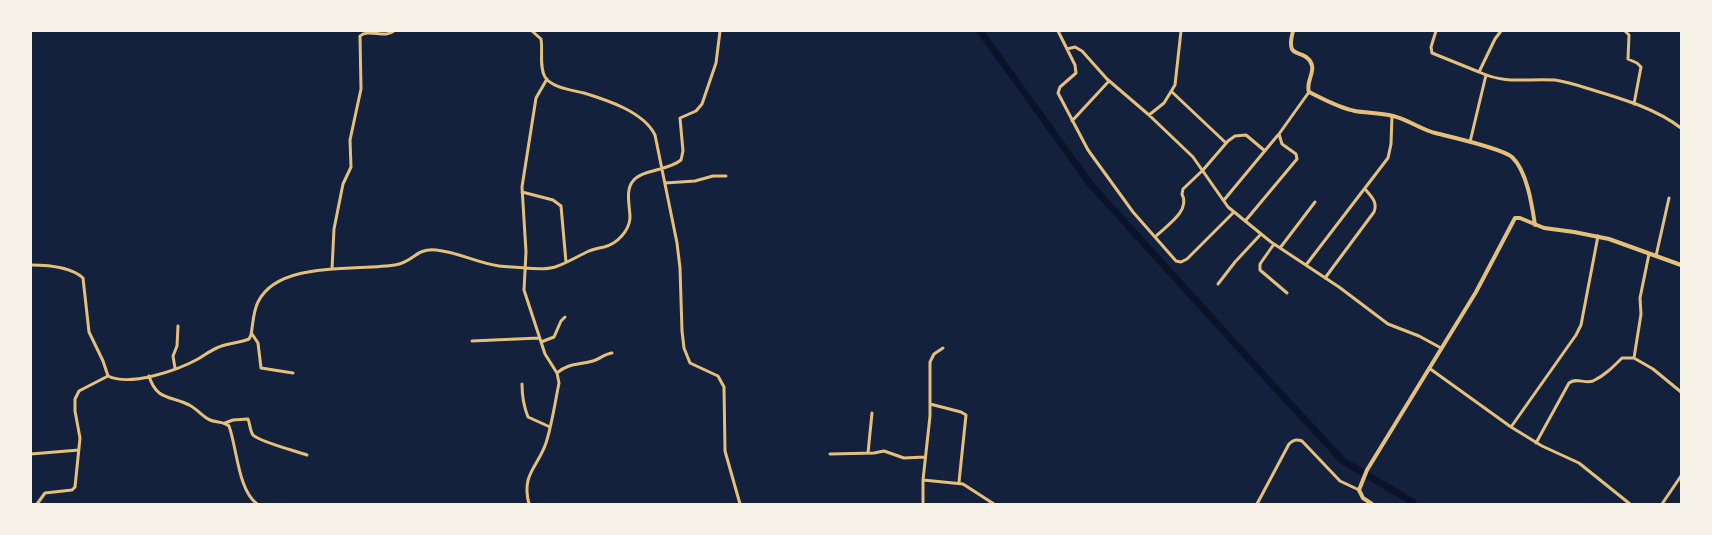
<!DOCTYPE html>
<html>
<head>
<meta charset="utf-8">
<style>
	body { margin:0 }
	#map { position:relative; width:1712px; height:535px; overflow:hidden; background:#14213d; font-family:Helvetica,sans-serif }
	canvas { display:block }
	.frame { position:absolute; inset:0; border:32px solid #f6f1e7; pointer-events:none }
</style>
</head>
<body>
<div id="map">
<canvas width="1712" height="535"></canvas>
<div class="frame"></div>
</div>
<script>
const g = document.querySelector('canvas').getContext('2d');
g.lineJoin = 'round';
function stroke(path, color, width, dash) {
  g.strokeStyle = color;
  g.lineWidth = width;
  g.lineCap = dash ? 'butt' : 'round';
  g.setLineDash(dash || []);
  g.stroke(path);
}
stroke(new Path2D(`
	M980 31 1091 185 1269 381 1343 461 1413 502`), '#0b132b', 7);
stroke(new Path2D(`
	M532 31 541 39C543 50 539 67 545 77 552 88 572 90 584 93 607 100 644 112 655 135L677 243 680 268 682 331 684 348 690 363 718 376 724 387 725 451 740 504
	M1058 31 1067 49 1075 47 1082 51 1107 79 1149 115 1193 157 1228 207 1271 242 1339 287 1388 324 1419 336 1441 348
	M1436 31 1431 47 1432 53 1479 72 1495 39 1501 31
	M1625 31 1629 35 1628 59 1637 63 1641 67 1634 104
	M1067 49 1075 65 1076 73 1060 87 1058 93 1088 150 1133 212 1176 261 1181 262 1187 259 1234 212
	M1479 72C1507 85 1526 78 1555 80 1569 82 1583 87 1596 91 1626 100 1656 109 1681 128
	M1172 92 1226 143
	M1149 115 1164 103 1175 85 1181 31
	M1072 121 1109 81
	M1470 142 1486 75
	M665 183 695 181 713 176H726
	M522 192 553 200 561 206 566 262
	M1224 200 1278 135
	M1246 220 1297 159 1296 154 1282 144 1279 134 1309 92
	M1155 237C1166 226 1191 211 1182 194L1183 189 1203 170 1228 141 1235 136 1246 135 1265 151
	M1274 244 1260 264V270L1287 293
	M1280 248 1315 202
	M1649 254 1640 298 1641 314 1634 358 1653 369 1681 392
	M1656 256 1669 198
	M31 265C47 265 71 267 83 278L89 332 103 361 108 376C130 387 178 370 198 359 205 355 211 350 219 347 228 343 239 343 249 339L251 335C253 324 253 312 258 302 278 260 358 271 395 265 414 262 415 248 436 250 458 252 477 263 499 266 507 267 516 267 525 268 535 269 545 270 555 267 567 263 578 256 589 251 594 249 599 248 604 247 617 244 629 231 630 218 630 207 625 190 633 181 643 169 668 171 681 160L683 151 680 118 696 111 702 104 716 63 720 31
	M1306 265 1388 158 1391 144 1392 116
	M332 269 334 229 343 184 351 167 350 140 361 89 360 36C369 28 385 39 394 31
	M1325 278 1374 212C1378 202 1371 196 1365 189
	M1218 284 1235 262 1261 234
	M252 334 258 343 261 368 293 373
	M472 341 539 338
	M541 342 554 337 561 321 565 317
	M175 368 173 356 177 346 178 326
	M1429 368 1511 427 1542 446 1579 463 1630 504
	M557 373C568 363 579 365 593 361 600 359 604 354 612 353
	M149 376C157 402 172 395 191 406 198 410 203 417 210 420 217 423 223 421 229 426 237 448 238 490 257 504
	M522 384C522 395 524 407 528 417L550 427
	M930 404 961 412 966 415 959 482
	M225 423 233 420 248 419C250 424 250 431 253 435 260 442 296 451 307 455
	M1511 427 1576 335 1581 325 1598 236
	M1536 443 1569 383C1577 377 1584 384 1593 381 1604 376 1613 367 1622 358H1634
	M868 453 872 413
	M31 454 79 450
	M830 454 874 453 884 451 904 458 925 457
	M923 480 963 484 994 504
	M37 504 45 493 72 490 75 487 80 438 75 411V399L79 391 108 376
	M529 504C521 474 538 467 546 443 552 424 555 403 559 383L557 373 545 354 524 290 526 252 522 187 536 98 547 79
	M923 504V480L930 416V362L934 354 943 348
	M1257 504 1289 444C1293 440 1296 439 1302 441L1340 481 1359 490
	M1662 504 1681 476`), '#e5c07b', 3);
stroke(new Path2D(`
	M1293 31C1285 61 1302 48 1310 61 1317 71 1305 82 1309 92 1323 99 1339 108 1355 111 1367 113 1380 113 1393 116 1407 119 1420 129 1435 133 1451 137 1501 148 1512 157 1527 171 1532 205 1535 225
	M1372 504 1363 498 1359 490 1367 470 1476 292 1515 218H1520L1544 228 1574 232 1609 239 1681 265`), '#e5c07b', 4);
</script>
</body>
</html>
